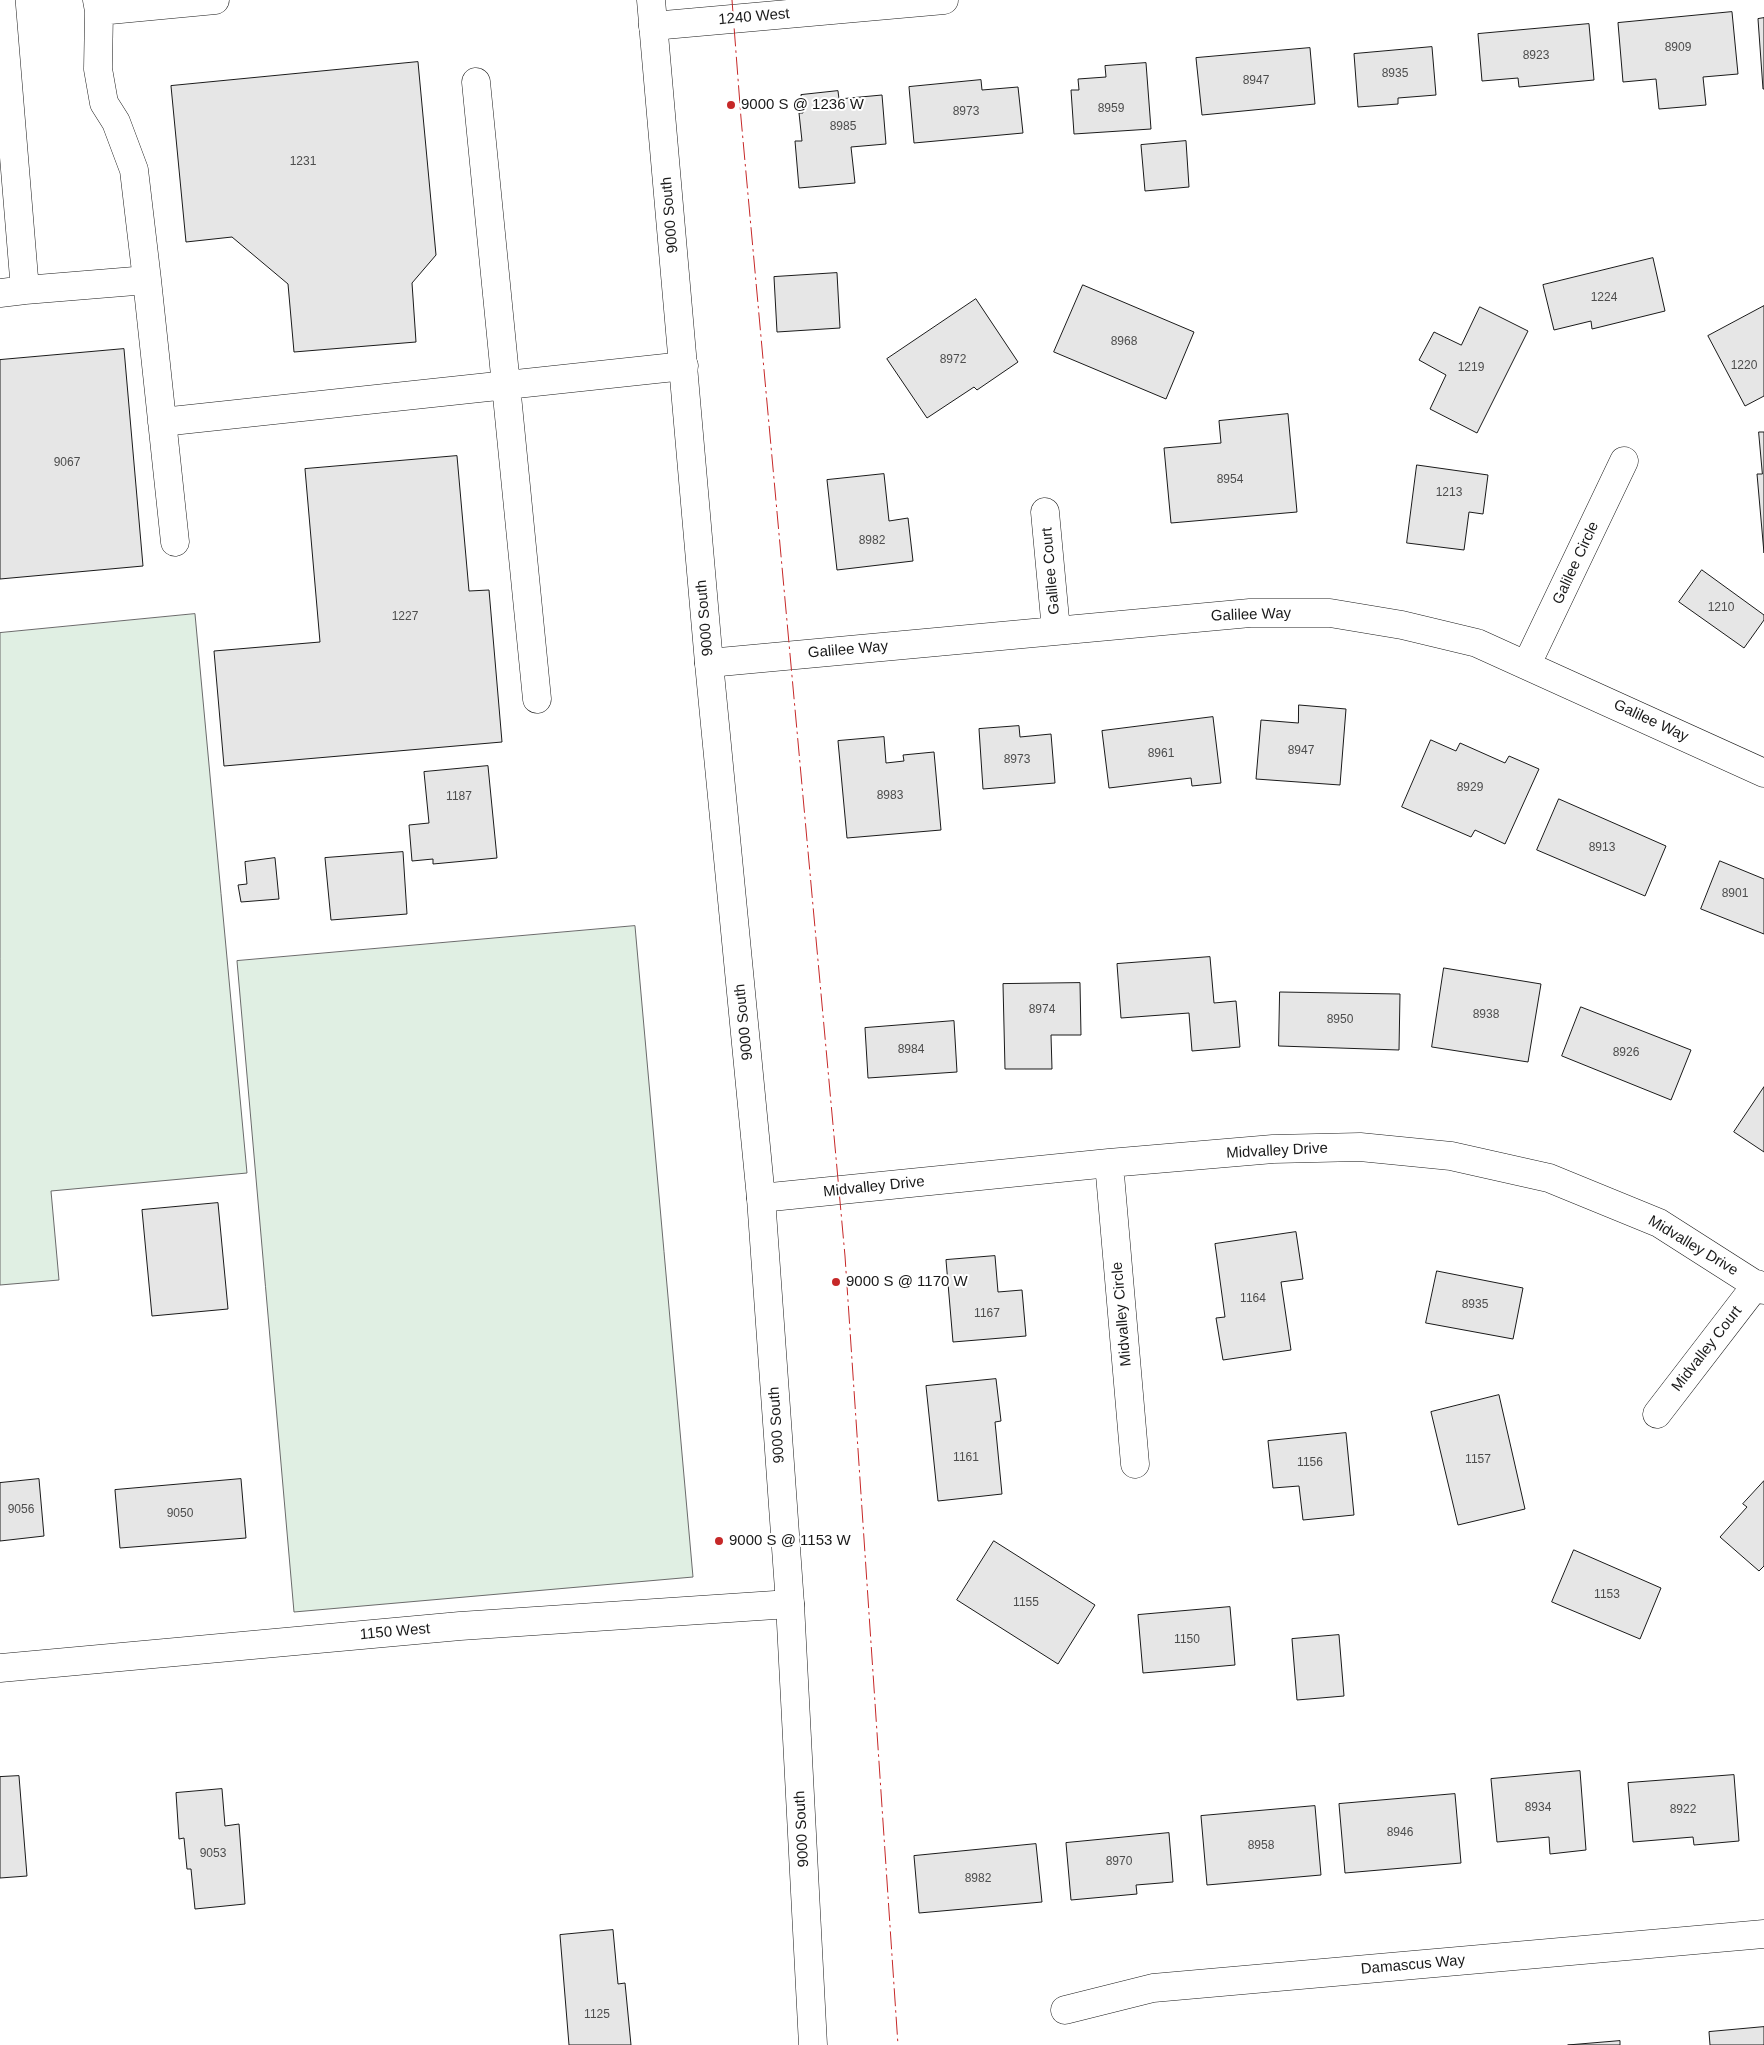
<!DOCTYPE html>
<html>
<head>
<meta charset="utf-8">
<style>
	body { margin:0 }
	canvas { display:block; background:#fff }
</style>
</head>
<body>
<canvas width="1764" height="2045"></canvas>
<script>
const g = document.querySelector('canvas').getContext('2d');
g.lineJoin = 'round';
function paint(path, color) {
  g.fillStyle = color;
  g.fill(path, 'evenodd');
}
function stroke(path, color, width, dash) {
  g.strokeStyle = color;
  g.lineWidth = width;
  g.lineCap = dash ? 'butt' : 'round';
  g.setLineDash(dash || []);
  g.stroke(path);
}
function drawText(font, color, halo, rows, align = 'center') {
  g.font = font + ' Helvetica,sans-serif';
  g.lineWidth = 4;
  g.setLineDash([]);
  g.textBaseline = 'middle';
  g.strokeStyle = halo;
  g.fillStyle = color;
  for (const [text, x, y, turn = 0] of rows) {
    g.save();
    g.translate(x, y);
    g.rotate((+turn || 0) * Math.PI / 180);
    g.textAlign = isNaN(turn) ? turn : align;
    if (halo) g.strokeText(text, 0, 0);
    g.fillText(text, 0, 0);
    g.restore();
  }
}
const green = new Path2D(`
	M195 614 247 1173 51 1191 59 1280 0 1285V633Z
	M635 926 693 1577 294 1612 237 961Z`);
paint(green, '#e0efe3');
stroke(green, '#6a6a6a', 1);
const building = new Path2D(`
	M1732 12 1738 74 1703 77 1706 105 1659 109 1656 79 1623 82 1618 23Z
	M1764 18V89H1763L1758 19Z
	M1589 24 1594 80 1519 87 1518 78 1482 81 1478 34Z
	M1432 47 1436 95 1398 98V104L1358 107 1354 54Z
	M1310 48 1315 104 1202 115 1196 58Z
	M418 62 436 255 412 283 416 342 294 352 288 284 232 237 186 242 171 86Z
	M1146 63 1151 129 1074 134 1071 90H1079L1078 79 1106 77 1105 66Z
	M981 80 982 90 1018 87 1023 133 914 143 909 87Z
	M838 91 839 99 882 95 886 144 851 147 855 183 799 188 795 141H802L799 113H803L801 95Z
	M1186 141 1189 187 1145 191 1141 145Z
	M1653 258 1665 311 1592 329 1591 321 1554 330 1543 285Z
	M837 273 840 328 777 332 774 277Z
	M1083 285 1194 332 1166 399 1054 352Z
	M976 299 1018 362 977 390 974 387 927 418 887 359Z
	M1764 306V396L1745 406 1708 336Z
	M1480 307 1528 331 1477 433 1430 409 1446 375 1419 360 1434 332 1461 345Z
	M124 349 143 566 0 579V360Z
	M1288 414 1297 512 1171 523 1164 448 1221 443 1219 421Z
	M1759 432H1764V553L1757 474H1762Z
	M457 456 469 591 489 590 502 742 224 766 214 651 320 642 305 469Z
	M1417 465 1488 475 1483 514 1469 512 1464 550 1407 543Z
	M884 474 889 521 908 518 913 561 837 570 827 480Z
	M1702 570 1764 615V620L1744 648 1679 602Z
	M1299 705 1346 709 1340 785 1256 779 1261 720 1298 723Z
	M1213 717 1221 783 1192 786 1191 778 1109 788 1102 731Z
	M1019 726 1020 737 1051 734 1055 783 983 789 979 729Z
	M884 737 886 763 904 761 903 755 934 752 941 830 847 838 838 741Z
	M1431 740 1456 751 1460 743 1505 763 1509 756 1539 769 1505 844 1475 830 1471 837 1402 807Z
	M488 766 497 858 433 864V859L412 861 409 825 429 823 424 772Z
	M1559 799 1666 846 1645 896 1537 850Z
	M403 852 407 914 331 920 325 858Z
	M275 858 279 899 241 902 238 885 247 884 245 862Z
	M1720 861 1764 879V934L1701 909Z
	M1210 957 1214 1003 1236 1001 1240 1047 1192 1051 1189 1013 1121 1018 1117 964Z
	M1444 968 1541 984 1528 1062 1432 1047Z
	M1080 983 1081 1035H1051L1052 1069H1005L1003 984Z
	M1280 992 1400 994 1399 1050 1279 1046Z
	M1581 1007 1691 1050 1671 1100 1562 1056Z
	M954 1021 957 1072 868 1078 865 1028Z
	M1764 1087V1152L1734 1132Z
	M218 1203 228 1309 152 1316 142 1210Z
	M1296 1232 1303 1279 1281 1282 1291 1350 1223 1360 1216 1318 1225 1317 1215 1244Z
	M995 1256 998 1292 1022 1290 1026 1336 953 1342 946 1260Z
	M1437 1271 1523 1288 1513 1339 1426 1323Z
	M996 1379 1001 1421 995 1422 1002 1494 938 1501 926 1386Z
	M1499 1395 1525 1509 1458 1525 1431 1412Z
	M1346 1433 1354 1515 1303 1520 1299 1486 1273 1488 1268 1441Z
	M39 1479 44 1536 0 1541V1483Z
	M241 1479 246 1538 120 1548 115 1490Z
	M1764 1481V1566L1759 1571 1720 1537 1747 1507 1743 1504Z
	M994 1541 1095 1605 1058 1664 957 1600Z
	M1574 1550 1661 1588 1640 1639 1552 1602Z
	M1230 1607 1235 1665 1143 1673 1138 1615Z
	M1339 1635 1344 1696 1297 1700 1292 1639Z
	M1580 1771 1586 1850 1550 1854 1549 1837 1497 1842 1491 1779Z
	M1734 1775 1739 1841 1694 1845 1693 1837 1633 1842 1628 1783Z
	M19 1776 27 1876 0 1878V1777Z
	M222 1789 225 1826 239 1824 245 1904 195 1909 191 1869H187L184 1838 179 1839 176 1793Z
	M1455 1794 1461 1863 1345 1873 1339 1804Z
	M1315 1806 1321 1875 1207 1885 1201 1816Z
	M1169 1833 1173 1882 1136 1885 1137 1894 1071 1900 1066 1843Z
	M1036 1844 1042 1902 919 1913 914 1856Z
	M613 1930 618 1984 625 1983 631 2045H569L560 1935Z
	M1764 2027V2045H1710L1709 2032Z
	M1620 2041V2045H1568Z`);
paint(building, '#e6e6e6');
stroke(building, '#1a1a1a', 1);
const minor = new Path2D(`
	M1 0 25 290 147 280 175 542
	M97 0 99 11 215 0
	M99 11 98 69 104 103 116 122 134 170 147 280
	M653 26 944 0
	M476 82 537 699
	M0 293 25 290
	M162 422 684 366
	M1045 512 1056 630
	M709 663 1250 613H1330L1402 625 1477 643 1764 773
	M1527 664 1624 461
	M1109 1163 1135 1464
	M761 1198 1109 1163 1273 1149 1360 1147 1451 1156 1549 1178 1659 1223 1764 1290
	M1657 1414 1757 1284
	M0 1668 460 1626 790 1604
	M1065 2010 1153 1988 1764 1934`);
const major = new Path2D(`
	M651 0 709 663 761 1198 790 1604 813 2045`);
stroke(minor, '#1a1a1a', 29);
stroke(major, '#1a1a1a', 29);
stroke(minor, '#fff', 28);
stroke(major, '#fff', 28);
stroke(new Path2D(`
	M732 0 741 118 845 1256 898 2045`), '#c62828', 1, [18, 4, 2.5, 4]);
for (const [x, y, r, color] of [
	[731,105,5,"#c62828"],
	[836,1282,5,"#c62828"],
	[719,1541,5,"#c62828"]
]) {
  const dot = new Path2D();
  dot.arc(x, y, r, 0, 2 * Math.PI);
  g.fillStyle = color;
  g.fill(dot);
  stroke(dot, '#fff', 2);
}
drawText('12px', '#4d4d4d', null, [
	["8909",1678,48],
	["8923",1536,56],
	["8935",1395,74],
	["8947",1256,81],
	["8959",1111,109],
	["8973",966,112],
	["8985",843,127],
	["1231",303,162],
	["1224",1604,298],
	["8968",1124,342],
	["8972",953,360],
	["1220",1744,366],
	["1219",1471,368],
	["9067",67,463],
	["8954",1230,480],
	["1213",1449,493],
	["8982",872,541],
	["1210",1721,608],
	["1227",405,617],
	["8947",1301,751],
	["8961",1161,754],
	["8973",1017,760],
	["8929",1470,788],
	["8983",890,796],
	["1187",459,797],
	["8913",1602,848],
	["8901",1735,894],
	["8974",1042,1010],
	["8938",1486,1015],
	["8950",1340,1020],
	["8984",911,1050],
	["8926",1626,1053],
	["1164",1253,1299],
	["8935",1475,1305],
	["1167",987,1314],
	["1161",966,1458],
	["1157",1478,1460],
	["1156",1310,1463],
	["9056",21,1510],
	["9050",180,1514],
	["1153",1607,1595],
	["1155",1026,1603],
	["1150",1187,1640],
	["8934",1538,1808],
	["8922",1683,1810],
	["8946",1400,1833],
	["8958",1261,1846],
	["9053",213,1854],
	["8970",1119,1862],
	["8982",978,1879],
	["1125",597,2015]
]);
drawText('15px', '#1a1a1a', '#fff', [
	["1240 West",754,17,-5],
	["9000 South",670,215,-95],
	["Galilee Circle",1576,563,-65],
	["Galilee Court",1051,571,-95],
	["Galilee Way",1251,615,-2],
	["9000 South",705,618,-95],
	["Galilee Way",848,650,-5],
	["Galilee Way",1651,721,25],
	["9000 South",744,1022,-96],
	["Midvalley Drive",1277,1151,-3],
	["Midvalley Drive",874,1187,-6],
	["Midvalley Drive",1693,1246,31],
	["Midvalley Circle",1122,1314,-95],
	["Midvalley Court",1707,1349,-52],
	["9000 South",777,1425,-94],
	["1150 West",395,1632,-5],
	["9000 South",802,1829,-93],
	["Damascus Way",1413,1965,-5]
]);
drawText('15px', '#1a1a1a', '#fff', [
	["9000 S @ 1236 W",741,105],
	["9000 S @ 1170 W",846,1282],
	["9000 S @ 1153 W",729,1541]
], 'left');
</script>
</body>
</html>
